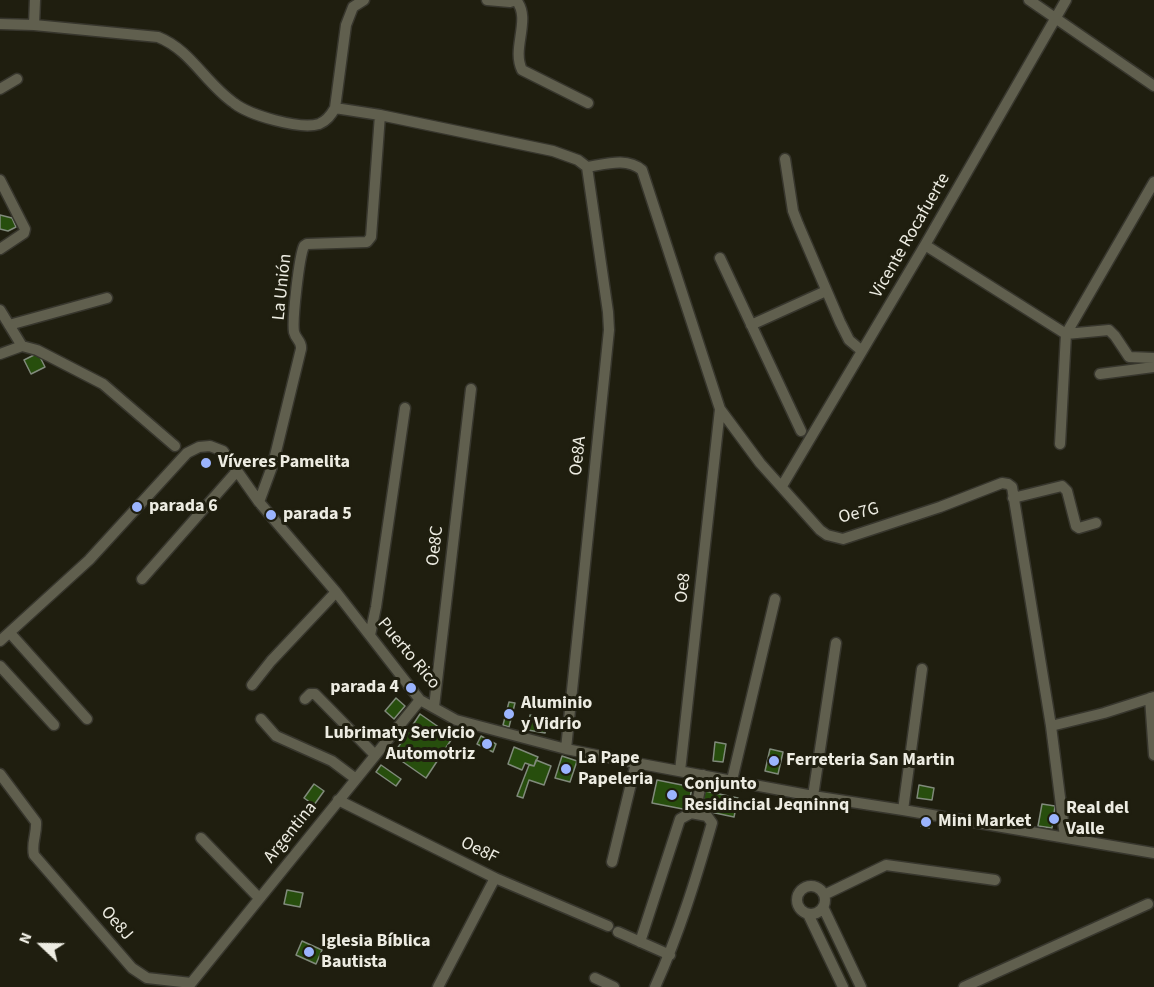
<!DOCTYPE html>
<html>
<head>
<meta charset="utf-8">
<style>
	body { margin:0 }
	#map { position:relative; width:1154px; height:987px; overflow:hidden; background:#1f1e0f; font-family:"Source Sans 3",sans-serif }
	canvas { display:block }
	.north { position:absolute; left:12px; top:915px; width:60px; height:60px; -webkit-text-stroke:4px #1f1e0f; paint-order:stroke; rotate:292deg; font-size:16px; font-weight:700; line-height:24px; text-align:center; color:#edece2 }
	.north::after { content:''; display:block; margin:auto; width:21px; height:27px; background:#edece2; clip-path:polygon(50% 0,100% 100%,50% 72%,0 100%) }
</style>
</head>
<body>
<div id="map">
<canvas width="1154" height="987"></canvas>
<div class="north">N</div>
</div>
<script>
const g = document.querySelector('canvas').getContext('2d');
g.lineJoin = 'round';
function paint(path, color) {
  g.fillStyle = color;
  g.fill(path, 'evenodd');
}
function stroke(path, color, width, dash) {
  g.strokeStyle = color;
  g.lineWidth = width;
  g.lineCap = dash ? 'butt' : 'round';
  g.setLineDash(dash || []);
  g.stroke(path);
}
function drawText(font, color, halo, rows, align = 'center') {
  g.font = font + ' "Source Sans 3",sans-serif';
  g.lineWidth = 6;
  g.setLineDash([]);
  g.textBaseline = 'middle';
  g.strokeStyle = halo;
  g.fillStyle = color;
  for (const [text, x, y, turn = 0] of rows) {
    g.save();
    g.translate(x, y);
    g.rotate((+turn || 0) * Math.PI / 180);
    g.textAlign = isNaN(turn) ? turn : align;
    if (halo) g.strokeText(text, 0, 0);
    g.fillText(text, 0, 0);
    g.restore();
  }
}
const building = new Path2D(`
	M0 215 12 218 16 227 8 231 0 229Z
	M38 353 45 367 31 374 24 360Z
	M396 698 405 706 394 719 385 711Z
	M509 702 515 703 509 727 503 725Z
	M420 714 453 737 426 778 393 755Z
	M530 715 548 719 545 733 528 730Z
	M481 736 496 744 493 752 477 744Z
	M715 742 726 744 723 762 713 761Z
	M514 747 538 757 534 766 525 763 522 770 508 764Z
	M770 749 783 752 778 774 765 771Z
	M562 756 577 761 570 782 555 778Z
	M536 760 551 766 544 785 529 780 523 798 517 796 529 765 534 766Z
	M381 765 401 779 396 786 376 772Z
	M657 780 692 787 688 810 652 803Z
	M314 784 324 791 314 805 304 798Z
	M919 785 934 788 932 800 917 798Z
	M705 791 738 798 734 817 701 810Z
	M1042 804 1055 806 1052 828 1038 826Z
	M923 816 931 818 929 828 921 826Z
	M287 890 303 893 300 907 284 904Z
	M302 941 322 950 316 964 296 955Z`);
paint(building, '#274e0d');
stroke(building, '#808a7b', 1.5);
const street = new Path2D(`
	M487 0 510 2 517 0
	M516 0C532 19 511 48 522 70L588 103
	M1029 0 1154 86
	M0 24 34 25 158 37C191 50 205 83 234 103 249 115 300 130 319 124 327 121 331 115 335 108L346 25 353 7 364 0
	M34 25 35 0
	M0 89 17 79
	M380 115 553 151 578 160 587 167
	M785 159 793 211 798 224 840 322 849 340 862 351
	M587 167C606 164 627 157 642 170L720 409 760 463 820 530 827 535 843 539 940 507 1002 483 1008 484 1012 487 1051 726 1065 837
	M0 180 25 229 24 233 0 249
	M925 245 1066 334 1109 330 1115 336 1129 357 1154 358
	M720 258 801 431
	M0 310 22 346
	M9 325 107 298
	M751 325 826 291
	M22 346 37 350 103 384 175 446
	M0 354 22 346
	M1100 374 1154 367
	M1060 444 1066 334 1154 182
	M782 486 925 245 1066 0
	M1013 498 1062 486 1067 491 1076 526 1079 528 1096 523
	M259 502 273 464 301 349C302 341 296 340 294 332 292 320 299 257 304 246L307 244 367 242 371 237 380 115 335 108
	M142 579 237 471
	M10 633 87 719
	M370 635 376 607 405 408
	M0 641 89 560 187 453 199 447 210 446 223 451 259 502 336 592 420 700 456 720 566 749 636 763 813 796 903 810 1154 853
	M0 666 54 725
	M252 685 271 661 336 592
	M1150 698 1154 755
	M305 699 310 694H315L375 755
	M434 707 471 389
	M261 719 276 736 332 761 356 779
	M1051 726 1104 713 1154 697
	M566 749 609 330 608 312 587 167
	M680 771 720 409
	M0 774 36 822C37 834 31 843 34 855L132 968 147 978 191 983
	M732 780 775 599
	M813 796 836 643
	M338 800 495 878 608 926
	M903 810 922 669
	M695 813 703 775
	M201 838 259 898
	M612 862 636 763
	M797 900a14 14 0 1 1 28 0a14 14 0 1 1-28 0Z
	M824 895 886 865 995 880
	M823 907 861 987
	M808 914 843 987
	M618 932 670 955
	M640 942 680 819 691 813 707 816 712 823C696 879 679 934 655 987
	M595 978 614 987
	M188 987 420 700
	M438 987 495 878
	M964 987 1148 904`);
stroke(street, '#37362d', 13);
stroke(street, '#605f4e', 10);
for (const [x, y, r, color] of [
	[206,463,6,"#9bb4fd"],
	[137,507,6,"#9bb4fd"],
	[271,515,6,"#9bb4fd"],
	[411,688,6,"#9bb4fd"],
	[509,714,6,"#9bb4fd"],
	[487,744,6,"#9bb4fd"],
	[774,761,6,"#9bb4fd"],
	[566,769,6,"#9bb4fd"],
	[672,795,6,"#9bb4fd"],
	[1054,819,6,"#9bb4fd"],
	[926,822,6,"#9bb4fd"],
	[309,952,6,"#9bb4fd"]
]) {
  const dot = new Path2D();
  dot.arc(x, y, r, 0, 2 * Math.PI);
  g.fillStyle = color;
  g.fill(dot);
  stroke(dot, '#1f1e0f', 2);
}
drawText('18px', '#edece2', '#1f1e0f', [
	["Vicente Rocafuerte",911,236,-60],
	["La Unión",283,287,-84],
	["Oe8A",579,456,-84],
	["Oe7G",859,514,-14],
	["Oe8C",436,546,-83],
	["Oe8",684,588,-84],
	["Puerto Rico",408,654,50],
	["Argentina",291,833,-51],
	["Oe8F",479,851,26],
	["Oe8J",116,924,49]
]);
drawText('bold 18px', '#edece2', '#1f1e0f', [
	["Víveres Pamelita",218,463],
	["parada 6",149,507],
	["parada 5",283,515],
	["parada 4",399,688,"right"],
	["Aluminio",521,704],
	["y Vidrio",521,725],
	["Lubrimaty Servicio",475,734,"right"],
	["Automotriz",475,755,"right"],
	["La Pape",578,759],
	["Papeleria",578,780],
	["Ferreteria San Martin",786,761],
	["Conjunto",684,785],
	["Residincial Jeqninnq",684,806],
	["Real del",1066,809],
	["Valle",1066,830],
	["Mini Market",938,822],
	["Iglesia Bíblica",321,942],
	["Bautista",321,963]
], 'left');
</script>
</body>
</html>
